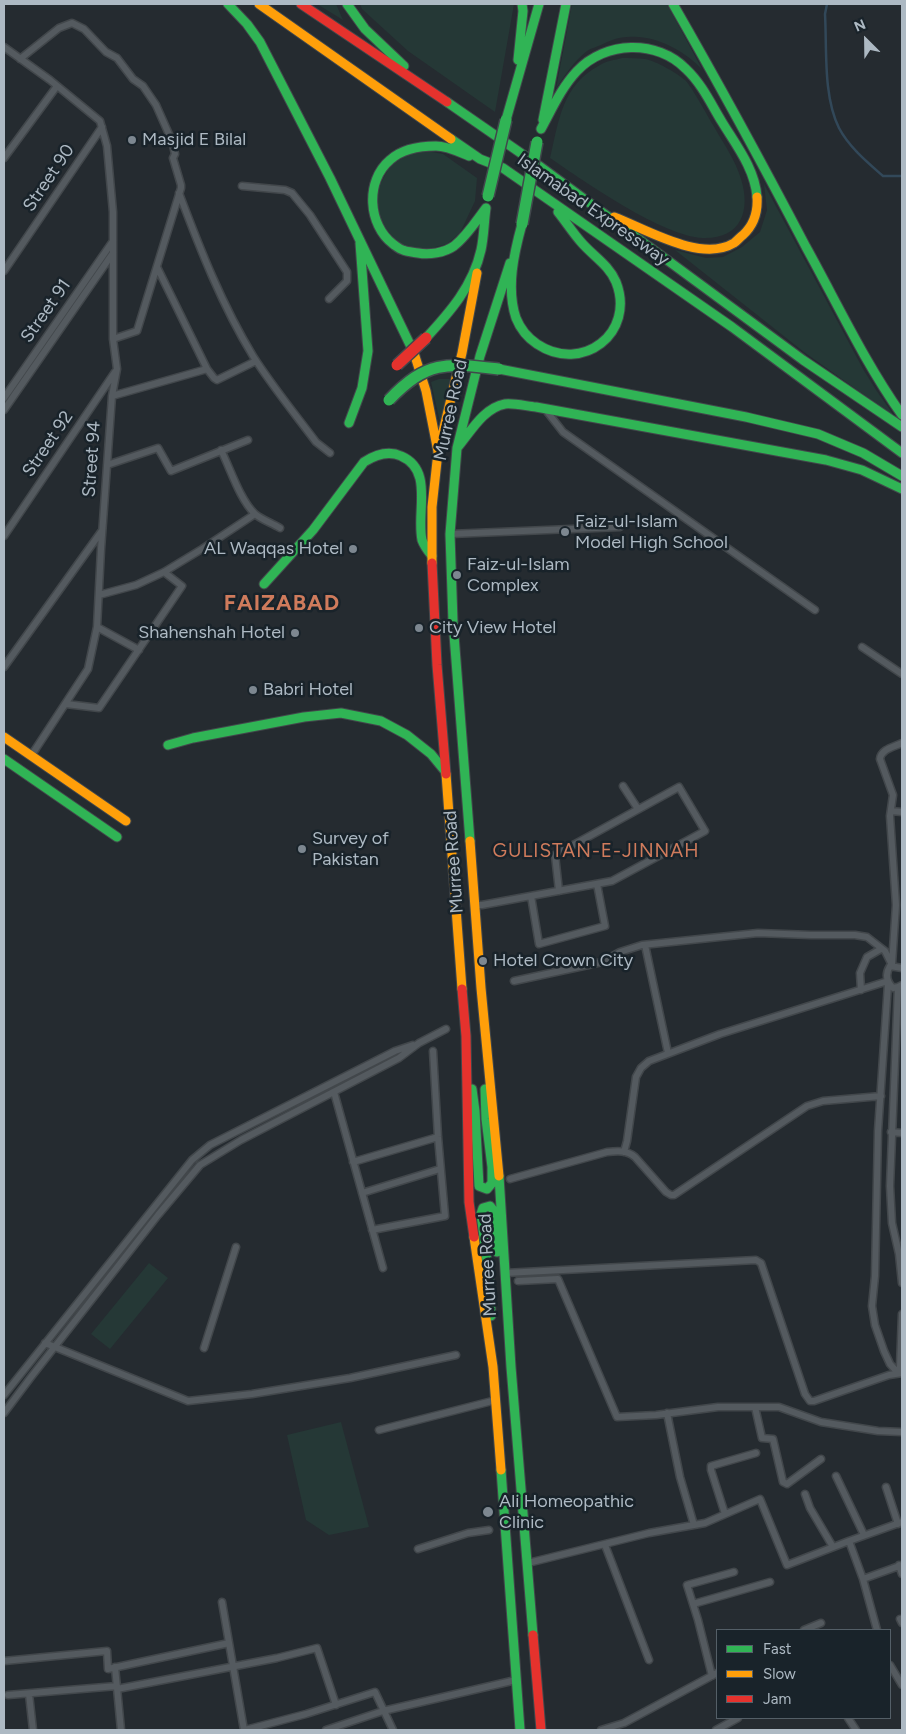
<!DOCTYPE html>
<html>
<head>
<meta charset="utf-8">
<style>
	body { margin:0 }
	#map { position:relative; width:906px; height:1734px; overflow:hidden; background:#252b30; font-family:Figtree,sans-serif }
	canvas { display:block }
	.frame { position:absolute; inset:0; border:5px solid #adb9c3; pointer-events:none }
	.legend { position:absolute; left:716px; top:1629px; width:175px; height:90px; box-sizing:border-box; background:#19232a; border:1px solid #545f67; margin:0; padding:6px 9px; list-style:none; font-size:15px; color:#adb9c3 }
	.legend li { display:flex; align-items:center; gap:10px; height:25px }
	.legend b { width:25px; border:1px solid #545f67 }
	.north { position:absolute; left:841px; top:15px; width:50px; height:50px; -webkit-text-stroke:4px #19232a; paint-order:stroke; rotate:337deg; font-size:14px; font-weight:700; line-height:20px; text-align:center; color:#adb9c3 }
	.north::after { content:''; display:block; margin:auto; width:18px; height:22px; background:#adb9c3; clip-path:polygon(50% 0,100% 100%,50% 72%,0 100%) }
</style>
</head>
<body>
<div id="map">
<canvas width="906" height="1734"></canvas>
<div class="frame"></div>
<ul class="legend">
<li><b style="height:6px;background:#30b455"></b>Fast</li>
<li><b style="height:6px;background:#ff9f0a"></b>Slow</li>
<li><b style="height:6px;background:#e5322d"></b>Jam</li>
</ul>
<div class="north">N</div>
</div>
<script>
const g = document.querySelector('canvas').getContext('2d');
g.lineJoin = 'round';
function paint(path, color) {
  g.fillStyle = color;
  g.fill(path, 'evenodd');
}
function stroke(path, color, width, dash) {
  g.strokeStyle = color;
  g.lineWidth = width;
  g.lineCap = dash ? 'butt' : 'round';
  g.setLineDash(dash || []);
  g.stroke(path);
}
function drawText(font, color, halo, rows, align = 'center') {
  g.font = font + ' Figtree,sans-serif';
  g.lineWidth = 5;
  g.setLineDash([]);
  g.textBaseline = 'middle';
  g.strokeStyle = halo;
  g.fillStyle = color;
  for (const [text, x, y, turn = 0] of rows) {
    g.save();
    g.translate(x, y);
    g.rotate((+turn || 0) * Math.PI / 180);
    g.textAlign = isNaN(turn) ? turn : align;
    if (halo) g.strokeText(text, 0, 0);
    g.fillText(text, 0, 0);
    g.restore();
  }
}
paint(new Path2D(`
	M317 4H336L343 20Z
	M360 4H514L495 112 408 51 362 9Z
	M572 4H667L702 69C684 50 654 34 627 37 618 37 609 41 601 45 597 47 591 48 587 51 574 61 565 75 556 89Z
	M622 58C629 58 638 58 645 59 656 61 677 73 685 80 692 87 707 115 713 125 722 141 736 161 741 179 751 211 741 239 703 238 662 236 585 182 550 158 559 120 562 85 600 65 606 61 615 60 622 58Z
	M426 151 443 154 477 178 475 201 460 233 447 244 428 249H414L402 244 388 234 379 220 377 190 391 164 409 154Z
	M764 184 863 369 876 390 895 417 804 352 675 250 706 258 723 257 742 247 760 232 767 210Z
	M439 379H450L440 422 431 382Z
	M149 1263 168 1278 110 1349 91 1334Z
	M341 1422 369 1527 329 1535 306 1520 287 1435Z`), '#253836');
stroke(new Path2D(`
	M827 4 825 14C827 49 823 96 839 128 849 147 867 162 883 176H902`), '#324859', 2.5);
const street = new Path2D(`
	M4 47 50 80 100 121 107 146 113 212V339L117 369 112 396 101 549 97 627 88 669 31 756
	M20 59 59 28 72 23 84 29 106 52 117 58 133 79 143 86 156 105 172 141 175 154 173 158 181 185V188L137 331 113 339
	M4 158 57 86
	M242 186 285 190 292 193 310 215 347 272V281L329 299
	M179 193C200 249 222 305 253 356 272 386 295 414 316 442L330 453
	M157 267 207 369 214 378 217 380 256 361
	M4 271 102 127
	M112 396 207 369
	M4 398 113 241
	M545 409 563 432 815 610
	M4 410 113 253
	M221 450C230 468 240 500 255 514 262 520 272 523 280 528
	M107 465 158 448 171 471 248 440
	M450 534 620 527
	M4 536 115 372
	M99 595 136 585 164 572 202 549 255 514
	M97 627 139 650
	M862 647 902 674
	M4 667 101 532
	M66 704 99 708 182 586 164 572
	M623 786 638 809
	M891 811 902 812
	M531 896 539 944 605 926 597 884
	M474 905H482L612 881 705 831 679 787 555 855 559 891
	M645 945 668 1053
	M892 964 896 905 890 816 893 795 880 759C881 749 894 747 902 743
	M902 968 890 966C885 974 886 981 893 988L898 987 902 985
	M514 981 602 962 620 952 642 945 758 933 811 935H855L867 937 885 951 892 965
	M888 984 878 1131 875 1276 872 1306 875 1325 884 1351 890 1364 898 1373
	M898 987 890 1186 892 1223 899 1254 902 1283
	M861 990 860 973 867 957 881 949
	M334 1092 383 1268
	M891 1132 902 1133
	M624 1152 627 1141 636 1077 641 1068 649 1061 720 1034 888 981
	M353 1162 438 1137
	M510 1179 607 1152C617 1151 627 1150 635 1157L666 1192 671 1195H674L807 1106 823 1101 881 1096
	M362 1193 440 1169
	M372 1230 445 1216 438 1137 433 1051
	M505 1273 756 1260 761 1263 805 1394 810 1401H814L889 1375 902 1373
	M518 1281 558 1279 617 1417 656 1415 718 1407H779L821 1422 878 1431 902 1432
	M45 1343 188 1401 252 1394 350 1378 456 1355
	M204 1348 236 1247
	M898 1373 900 1367 902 1314
	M4 1395 192 1160 210 1145 395 1051 413 1045
	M755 1407 762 1438 773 1439 783 1482 787 1484 821 1459
	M4 1413 31 1377 158 1215 200 1165 241 1140 399 1058 419 1043 446 1029
	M667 1413 680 1477 694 1525
	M379 1430 496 1400
	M836 1476 864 1535
	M886 1487 898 1524
	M805 1494 810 1508 833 1547
	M725 1514 711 1470V1466L756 1453
	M849 1541 863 1579
	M605 1545 649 1660
	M418 1549 468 1533 489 1530
	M528 1563 649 1533 705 1523 760 1499 787 1565 849 1541 902 1522
	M899 1565 902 1574
	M222 1602 244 1730
	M693 1604 770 1582
	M900 1619 902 1623
	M804 1630 821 1623
	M877 1630 863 1579 902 1565
	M4 1661 107 1651 108 1669 229 1643
	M890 1665 902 1685
	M115 1667 121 1730
	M712 1676 698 1620 687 1585 734 1572
	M117 1689 277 1658 317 1648 336 1705
	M29 1694 33 1730
	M8 1695 117 1686
	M848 1718 856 1730
	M245 1730 306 1714 375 1692 393 1730
	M326 1730 383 1711 516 1680
	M601 1730 624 1723 717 1673
	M716 1730 738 1718`);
const fast = new Path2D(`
	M228 4 247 24 260 42 330 178 414 353
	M347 4 365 29 404 66
	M673 4C719 84 763 165 806 247 837 303 865 363 902 415
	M518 60 523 11 522 4
	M447 102 538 165 803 360 902 427
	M506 120 539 4
	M543 120 566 4
	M541 129C552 109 561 88 577 71 605 41 657 39 686 69 702 84 711 104 722 122 736 145 755 169 757 197
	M451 139 480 159 503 168 732 327 902 453
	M469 156C459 152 447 146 436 146 420 146 402 149 390 160 365 181 368 225 393 244 396 246 399 249 403 250 407 252 413 252 418 253 429 255 444 253 454 246 467 236 476 221 486 208
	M522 224C514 253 506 288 516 318 520 328 528 338 537 344 582 374 636 333 616 282 609 265 593 256 581 242 573 233 566 222 558 212
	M426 338C450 312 473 286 481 250 484 237 484 222 486 208
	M499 369 746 417 818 434 863 453 902 476
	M349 423 362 388 368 351 360 243
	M457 448C470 433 483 408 505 404 514 403 526 406 536 407L826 460 862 470 902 489
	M264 584 313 530 364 462C375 455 388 450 401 456 434 470 416 512 422 540 424 546 428 551 432 556
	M168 745 193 738 304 717 341 713 381 721 407 735 431 754 445 771
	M4 759 117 837
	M470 841 453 622 450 534 457 448 480 356 510 263
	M472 1089 475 1111 479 1186 487 1189 492 1183V1167L486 1119 485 1089
	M499 1176 511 1367 533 1635
	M491 1316 490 1285 481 1214 483 1208 490 1206 494 1211 497 1252
	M501 1470 520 1730`);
const slow = new Path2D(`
	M259 4 451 139
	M614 217C646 229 701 263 734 243 737 241 740 237 743 235 754 225 758 212 757 197
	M414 353 426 391 438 452
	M432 563V507L438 452 462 353 477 273
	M4 737 126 821
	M446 774 462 989
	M470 841 481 988 499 1176
	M474 1237 493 1367 501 1470`);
const jam = new Path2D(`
	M301 4 447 102
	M432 563 437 665 446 774
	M462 989 466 1036 469 1202 474 1237
	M533 1635 541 1730`);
stroke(street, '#42474b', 9);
stroke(fast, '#42474b', 11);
stroke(slow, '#42474b', 11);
stroke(jam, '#42474b', 11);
stroke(street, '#545a5f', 6);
stroke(fast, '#30b455', 9);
stroke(slow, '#ff9f0a', 9);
stroke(jam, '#e5322d', 9);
const fastBridge = new Path2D(`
	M488 196 506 120
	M522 224 537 142
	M389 400C427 360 447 363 499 369`);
const jamBridge = new Path2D(`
	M397 365 426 338`);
stroke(fastBridge, '#41474c', 14, []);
stroke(jamBridge, '#41474c', 14, []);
stroke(fastBridge, '#30b455', 11);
stroke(jamBridge, '#e5322d', 11);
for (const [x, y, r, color] of [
	[132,140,5,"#7d8790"],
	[565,532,5,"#7d8790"],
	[353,549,5,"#7d8790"],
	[457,575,5,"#7d8790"],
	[419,628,5,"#7d8790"],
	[295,633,5,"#7d8790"],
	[253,690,5,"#7d8790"],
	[302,849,5,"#7d8790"],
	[483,961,5,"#7d8790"],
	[488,1512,6,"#7d8790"]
]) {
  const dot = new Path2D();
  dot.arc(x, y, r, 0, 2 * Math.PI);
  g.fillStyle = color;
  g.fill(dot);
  stroke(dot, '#19232a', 2);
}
drawText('18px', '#adb9c3', '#19232a', [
	["Masjid E Bilal",142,140],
	["Faiz-ul-Islam",575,522],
	["Model High School",575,543],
	["AL Waqqas Hotel",343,549,"right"],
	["Faiz-ul-Islam",467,565],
	["Complex",467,586],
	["City View Hotel",429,628],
	["Shahenshah Hotel",285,633,"right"],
	["Babri Hotel",263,690],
	["Survey of",312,839],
	["Pakistan",312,860],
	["Hotel Crown City",493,961],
	["Ali Homeopathic",499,1502],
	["Clinic",499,1523]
], 'left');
drawText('18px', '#adb9c3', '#19232a', [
	["Street 90",49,178,-56],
	["Islamabad Expressway",593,210,35],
	["Street 91",46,311,-55],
	["Murree Road",451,410,-78],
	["Street 92",48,444,-56],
	["Street 94",92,459,-86],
	["Murree Road",454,862,-94],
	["Murree Road",488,1265,-93]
]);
g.letterSpacing = '1px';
drawText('19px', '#cf7b5c', '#19232a', [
	["GULISTAN-E-JINNAH",596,851]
]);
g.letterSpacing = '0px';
g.letterSpacing = '1px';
drawText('bold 22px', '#cf7b5c', '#19232a', [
	["FAIZABAD",282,604]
]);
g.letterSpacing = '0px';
</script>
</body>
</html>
